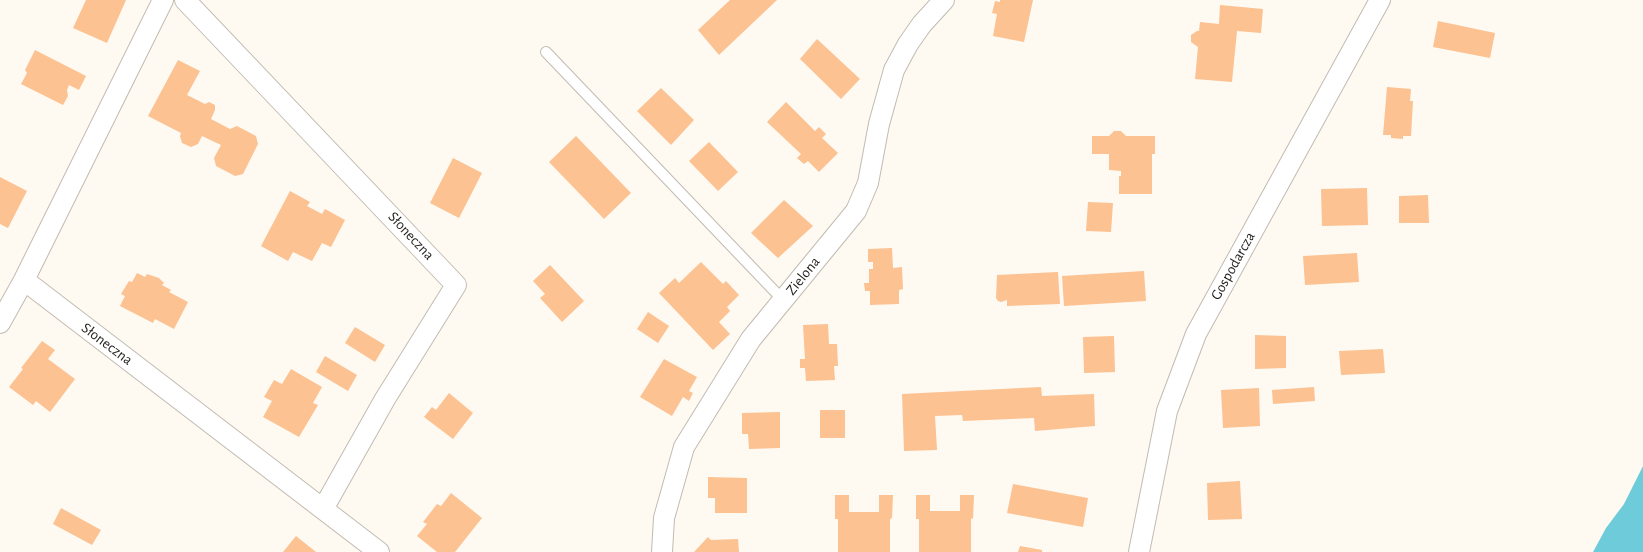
<!DOCTYPE html>
<html>
<head>
<meta charset="utf-8">
<style>
	body { margin:0 }
	canvas { display:block; background:#fef9f1 }
</style>
</head>
<body>
<canvas width="1643" height="552"></canvas>
<script>
const g = document.querySelector('canvas').getContext('2d');
g.lineJoin = 'round';
function paint(path, color) {
  g.fillStyle = color;
  g.fill(path, 'evenodd');
}
function stroke(path, color, width, dash) {
  g.strokeStyle = color;
  g.lineWidth = width;
  g.lineCap = dash ? 'butt' : 'round';
  g.setLineDash(dash || []);
  g.stroke(path);
}
function drawText(font, color, halo, rows, align = 'center') {
  g.font = font + ' "Alegreya Sans",sans-serif';
  g.lineWidth = 3;
  g.setLineDash([]);
  g.textBaseline = 'middle';
  g.strokeStyle = halo;
  g.fillStyle = color;
  for (const [text, x, y, turn = 0] of rows) {
    g.save();
    g.translate(x, y);
    g.rotate((+turn || 0) * Math.PI / 180);
    g.textAlign = isNaN(turn) ? turn : align;
    if (halo) g.strokeText(text, 0, 0);
    g.fillText(text, 0, 0);
    g.restore();
  }
}
paint(new Path2D(`
	M1643 466V552H1593L1606 528 1624 504Z`), '#6eccda');
paint(new Path2D(`
	M86 0H126L107 43 73 28Z
	M730 0H777L719 55 698 30Z
	M1000 0H1033L1024 42 993 36 997 14 992 13 995 1 1000 2Z
	M1220 5 1263 9 1261 33 1237 31 1232 82 1195 79 1198 47 1191 42V35L1197 31H1199L1200 22 1219 24Z
	M1438 21 1495 33 1490 58 1433 47Z
	M817 39 860 79 841 99 800 59Z
	M35 50 86 76 79 90 69 85 67 90 68 96 63 105 21 84 27 73 25 70Z
	M178 60 200 71 187 95 205 104 209 102 215 105V110L211 119 230 129 237 126 256 136 258 144 243 174 235 176 216 166 214 158 221 145 202 136 198 144 191 147 182 143 180 136 181 133 148 116Z
	M1387 87 1411 89 1410 101H1413L1411 136H1403V139L1391 138V135H1383Z
	M661 88 694 120 671 145 637 111Z
	M786 102 815 131 819 127 826 134 822 138 838 153 819 172 808 161 804 164 797 158 801 154 767 122Z
	M1114 131H1121L1126 136H1155V154H1152V194H1119V176H1121V171L1109 170V154H1092V136H1109Z
	M576 136 631 193 604 219 549 162Z
	M709 142 738 172 718 191 689 161Z
	M453 158 482 173 459 218 430 203Z
	M0 177 27 191 8 228 0 224Z
	M1367 188 1368 225 1322 226 1321 189Z
	M290 191 310 202 307 206 322 214 325 209 345 220 331 247 322 243 312 261 293 252 288 261 261 246Z
	M1428 195 1429 223H1399V196Z
	M784 200 813 226 778 258 751 233Z
	M1088 202 1113 203 1111 232 1086 231Z
	M892 248 893 268 902 267 903 289 899 290V304L870 305V291H865L864 283H869V269H873V262H868V249Z
	M1357 253 1359 282 1305 285 1303 256Z
	M701 262 723 284 726 281 739 295 727 307 730 311 719 322 730 334 713 350 659 293 675 278 679 283Z
	M550 265 584 301 562 322 540 298 545 294 533 281Z
	M1144 271 1146 301 1064 306 1062 276Z
	M1058 272 1060 304 1007 306V300L1001 302 998 301 996 298 997 275Z
	M137 273 145 277 147 274 159 278 164 283 162 285 171 290 169 292 188 302 174 329 155 319 153 323 120 306 125 296 121 294 129 281 132 282Z
	M648 312 669 326 658 343 637 329Z
	M828 324 829 344H837L838 366H834L835 380 806 381 805 368H800V359H805L803 325Z
	M355 327 385 345 375 362 345 343Z
	M1255 335 1286 336V368L1255 369Z
	M1114 336 1115 372 1084 373 1083 337Z
	M42 341 55 350 48 359 75 379 50 412 36 401 33 405 9 387 23 369 21 368Z
	M1383 349 1385 373 1341 375 1339 351Z
	M325 356 357 375 348 391 316 372Z
	M664 359 697 377 689 391 693 393 689 401 683 397 672 416 640 397Z
	M291 369 322 387 313 403 318 405 299 437 263 417 272 401 264 397 274 380 282 384Z
	M1041 387 1042 396 1094 394 1095 426 1035 431 1034 418 963 421 962 415 935 416 937 450 904 451 902 394Z
	M1314 387 1315 401 1273 404 1272 390Z
	M1259 388 1260 426 1223 428 1221 390Z
	M449 393 473 413 453 439 424 417 432 407 436 410Z
	M820 410H845V438H820Z
	M780 412V448L749 449 748 434H742V413Z
	M708 477 747 478V513H715V498H708Z
	M1240 481 1242 519 1208 520 1207 483Z
	M1013 484 1088 498 1083 527 1007 513Z
	M451 493 482 518 455 552H437L417 536 427 524 423 522 437 504 441 506Z
	M835 495H849V512H879V495H893L892 518 890 519V552H838V519H835Z
	M916 495H930V511H960V495H974L973 519 971 518V552H919V519H916Z
	M61 508 101 530 92 545 53 524Z
	M296 536 316 552H283Z
	M708 537 711 540 738 539 739 552H694Z
	M1020 546 1042 550V552H1018Z`), '#fcc292');
const service = new Path2D(`
	M546 52 783 300`);
const minor = new Path2D(`
	M185 0 456 285 385 399 323 509
	M24 280 379 552
	M0 323 24 280 163 0
	M662 552 664 518 684 447 751 339 856 211 868 183 879 124 894 70 908 44 922 24 944 0
	M1139 552 1167 411 1196 334 1380 0`);
stroke(service, '#c2bbb2', 12);
stroke(minor, '#c2bbb2', 22);
stroke(service, '#fff', 10);
stroke(minor, '#fff', 20);
drawText('15px', '#211e1b', '#fff', [
	["Słoneczna",411,236,47],
	["Gospodarcza",1233,266,-61],
	["Zielona",803,276,-51],
	["Słoneczna",107,344,37]
]);
</script>
</body>
</html>
